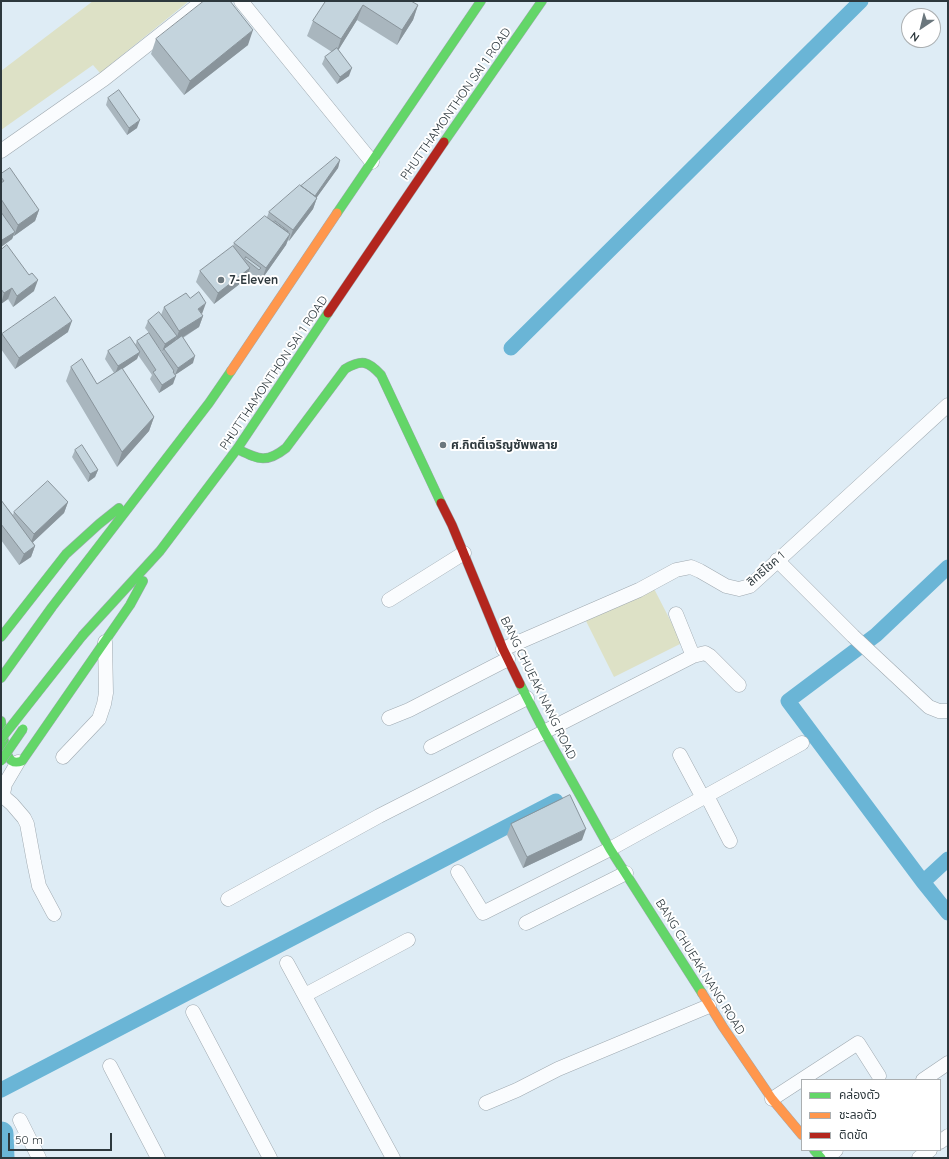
<!DOCTYPE html>
<html>
<head>
<meta charset="utf-8">
<style>
	body { margin:0 }
	#map { position:relative; width:949px; height:1159px; overflow:hidden; background:#deecf5; font-family:Quicksand,"Noto Sans Thai",sans-serif }
	canvas { display:block }
	.frame { position:absolute; inset:0; border:2px solid #2d383d; pointer-events:none }
	.legend { position:absolute; left:801px; top:1079px; width:140px; height:72px; box-sizing:border-box; background:#fff; border:1px solid #abafb1; margin:0; padding:5px 7px; list-style:none; font-size:12px; color:#2d383d }
	.legend li { display:flex; align-items:center; gap:8px; height:20px }
	.legend b { width:20px; border:1px solid #abafb1 }
	.north { position:absolute; left:901px; top:8px; width:40px; height:40px; box-sizing:border-box; background:#fff; border:1px solid #abafb1; border-radius:50%; rotate:215deg; font-size:11px; font-weight:700; line-height:16px; text-align:center; color:#2d383d }
	.north::after { content:''; display:block; margin:auto; width:14px; height:18px; background:#6b777d; clip-path:polygon(50% 0,100% 100%,50% 72%,0 100%) }
	.scale { position:absolute; left:8px; top:1133px; width:104px; height:18px; box-sizing:border-box; border:2px solid #2d383d; border-top:0; padding-left:5px; font-size:12px; line-height:14px; white-space:nowrap; color:#2d383d; -webkit-text-stroke:3px #fff; paint-order:stroke }
</style>
</head>
<body>
<div id="map">
<canvas width="949" height="1159"></canvas>
<div class="frame"></div>
<ul class="legend">
<li><b style="height:5px;background:#63d668"></b>คล่องตัว</li>
<li><b style="height:5px;background:#ff974d"></b>ชะลอตัว</li>
<li><b style="height:5px;background:#b3261e"></b>ติดขัด</li>
</ul>
<div class="north">N</div>
<div class="scale">50 m</div>
</div>
<script>
const g = document.querySelector('canvas').getContext('2d');
g.lineJoin = 'round';
function paint(path, color) {
  g.fillStyle = color;
  g.fill(path, 'evenodd');
}
function stroke(path, color, width, dash) {
  g.strokeStyle = color;
  g.lineWidth = width;
  g.lineCap = dash ? 'butt' : 'round';
  g.setLineDash(dash || []);
  g.stroke(path);
}
function drawText(font, color, halo, rows, align = 'center') {
  g.font = font + ' Quicksand,"Noto Sans Thai",sans-serif';
  g.lineWidth = 4;
  g.setLineDash([]);
  g.textBaseline = 'middle';
  g.strokeStyle = halo;
  g.fillStyle = color;
  for (const [text, x, y, turn = 0] of rows) {
    g.save();
    g.translate(x, y);
    g.rotate((+turn || 0) * Math.PI / 180);
    g.textAlign = isNaN(turn) ? turn : align;
    if (halo) g.strokeText(text, 0, 0);
    g.fillText(text, 0, 0);
    g.restore();
  }
}
paint(new Path2D(`
	M93 1H189L100 73 93 65 1 130V71Z
	M650 581 682 643 614 677 583 615Z`), '#dde1c6');
stroke(new Path2D(`
	M511 348 861 1
	M948 567 876 635 788 701 923 882 948 913
	M923 882 948 859
	M1 1090 556 801`), '#6ab5d6', 15);
stroke(new Path2D(`
	M1 1134 2 1158`), '#6ab5d6', 25);
const street = new Path2D(`
	M241 1 372 162
	M1 151 104 79 203 1
	M777 560 853 636 929 707 939 711H948
	M389 600 464 553
	M676 614 693 656 705 653 710 656 739 685
	M503 649 639 590 676 570 691 567 700 571 726 586 739 589 750 586 948 405
	M389 718 409 710 508 659
	M431 747 527 698
	M680 755 703 798
	M63 757 99 719 104 704 106 693 105 642
	M18 762 5 784 3 794 5 798 12 804 24 818 27 824 34 862 39 886 54 914
	M707 796 730 841
	M458 872 483 913 610 849 802 743
	M228 899 379 816 693 656
	M526 923 626 873
	M287 963 393 1158
	M305 995 408 940
	M193 1012 270 1158
	M110 1066 158 1158
	M923 1080 948 1063
	M772 1099 858 1043 879 1076
	M486 1103 517 1090 558 1069 709 1006
	M20 1120 39 1158
	M940 1142 948 1136
	M826 1158 836 1150
	M919 1158 930 1150`);
const fast = new Path2D(`
	M444 142 542 1
	M337 213 481 1
	M237 449C258 459 266 464 286 448L345 369C362 359 368 361 381 375L441 503
	M83 635 160 551 237 449 328 313
	M1 637 66 554 99 524 119 508
	M1 678 52 607 209 403 231 371
	M520 684 544 731 610 849 702 993
	M1 721C2 729 5 757 12 761 15 763 19 762 22 761L130 605 143 581
	M814 1150 821 1158`);
const slow = new Path2D(`
	M231 371 337 213
	M702 993 723 1027 772 1099 802 1135`);
const jam = new Path2D(`
	M328 313 444 142
	M441 503 452 525 503 649 520 684`);
stroke(street, '#9fa9b0', 15);
stroke(fast, '#9fa9b0', 10);
stroke(slow, '#9fa9b0', 10);
stroke(jam, '#9fa9b0', 10);
stroke(street, '#fafcfe', 14);
stroke(fast, '#63d668', 9);
stroke(slow, '#ff974d', 9);
stroke(jam, '#b3261e', 9);
const fastBridge = new Path2D(`
	M1 739 83 635
	M1 761 23 729`);
stroke(fastBridge, '#9fa9b0', 10, []);
stroke(fastBridge, '#63d668', 9);
paint(new Path2D(`
	M326 1 418 5 413 20 397 45 357 20 338 50 349 76 337 84 322 64 325 57 332 52 307 36 313 21Z
	M156 39 248 45 184 95 151 54Z
	M108 98 137 128 127 135 106 105Z
	M340 160 338 168 317 197 313 209 289 241 288 240 286 245 262 279 258 276 257 278 249 272 246 279 214 304 196 282 200 271 233 246 234 243 267 217 269 212 301 186Z
	M1 174 39 210 35 221 14 236V235L12 239 1 247Z
	M1 250 34 291 13 307 8 299 1 304Z
	M190 298 203 316 199 327 183 338 193 363 175 375 173 384 159 393 150 379 152 375 138 355 137 359 122 369 154 417 149 431 117 467 66 381 71 367 97 384 114 373 105 359 108 351 135 345 137 341 149 333 145 328 148 321 161 315 164 307ZM154 341 162 352 163 351 162 353Z
	M68 332 15 369 1 349V336L2 334Z
	M75 450 98 470 95 477 88 482 72 457Z
	M1 500 13 515 14 512 68 502 64 513 33 542 35 546 31 557 19 565 1 540Z
	M511 824 582 840 523 868 507 835Z`), '#a9b6be');
paint(new Path2D(`
	M363 5 357 20 336 54 341 39Z
	M418 5 413 20 397 45 402 30Z
	M253 30 248 45 184 95 190 81Z
	M352 68 349 76 337 84 340 77Z
	M140 120 137 128 127 135 129 128Z
	M340 160 338 168 312 204 315 196Z
	M317 198 313 209 289 241 293 230Z
	M39 210 35 221 14 236 18 225Z
	M15 232 12 239 1 247V244L2 240Z
	M290 234 286 245 262 279 266 268Z
	M250 268 246 279 214 304 218 293Z
	M38 280 34 291 13 307 17 296Z
	M12 288 8 299 1 304 4 293Z
	M206 303 202 314 198 309Z
	M203 316 199 327 175 342 179 331Z
	M72 321 68 332 15 369 19 358Z
	M177 336 174 343 164 349 162 352 165 344Z
	M140 352 137 359 115 374 118 366Z
	M195 356 193 363 175 375 178 368Z
	M176 376 173 384 159 393 162 385Z
	M154 417 149 431 117 467 122 452Z
	M98 470 95 477 88 482 90 474Z
	M68 502 64 513 30 545 34 534Z
	M35 546 31 557 19 565 24 554Z
	M586 829 582 840 523 868 527 857Z`), '#89949b');
const building = new Path2D(`
	M204 1H230L253 30 190 81 156 39Z
	M326 1H411L418 5 402 30 363 5 341 39 313 21Z
	M337 48 352 68 340 77 325 57Z
	M119 90 140 120 129 128 108 98Z
	M336 157 340 160 315 196 301 186Z
	M10 168 39 210 18 225 1 199V183L4 181 1 177V174Z
	M300 185 317 198 293 230 269 212Z
	M1 212 15 232 2 240 1 238Z
	M265 216 290 234 266 268 234 243Z
	M275 221 288 231V232L274 222Z
	M7 245 29 275 32 273 38 280 17 296 12 288 4 293 1 289V250Z
	M233 246 250 268 218 293 200 271Z
	M246 257 261 268 259 270 245 259Z
	M199 292 206 303 198 309 203 316 179 331 164 307 186 293 190 298Z
	M55 297 72 321 19 358 2 334Z
	M159 312 177 336 165 344 148 321Z
	M149 333 174 371 173 372 176 376 162 385 153 372 156 370 137 341Z
	M182 336 195 356 178 368 164 349Z
	M130 337 140 352 118 366 108 351Z
	M82 359 97 384 122 368 154 417 122 452 71 367Z
	M82 445 98 470 90 474 75 450Z
	M48 481 68 502 34 534 14 512Z
	M1 500 35 546 24 554 1 524Z
	M570 795 586 829 527 857 511 824Z`);
paint(building, '#c4d4dd');
stroke(building, '#89949b', 1);
for (const [x, y, r, color] of [
	[221,280,4,"#6b777d"],
	[443,445,4,"#6b777d"]
]) {
  const dot = new Path2D();
  dot.arc(x, y, r, 0, 2 * Math.PI);
  g.fillStyle = color;
  g.fill(dot);
  stroke(dot, '#fff', 1.5);
}
drawText('12px', '#2d383d', '#fff', [
	["PHUTTHAMONTHON SAI 1 ROAD",456,104,-55],
	["PHUTTHAMONTHON SAI 1 ROAD",274,373,-56],
	["สิทธิโชค 1",766,569,-41],
	["BANG CHUEAK NANG ROAD",538,688,64],
	["BANG CHUEAK NANG ROAD",700,967,58]
]);
drawText('bold 12px', '#2d383d', '#fff', [
	["7-Eleven",229,280],
	["ศ.กิตติ์เจริญซัพพลาย",451,445]
], 'left');
</script>
</body>
</html>
